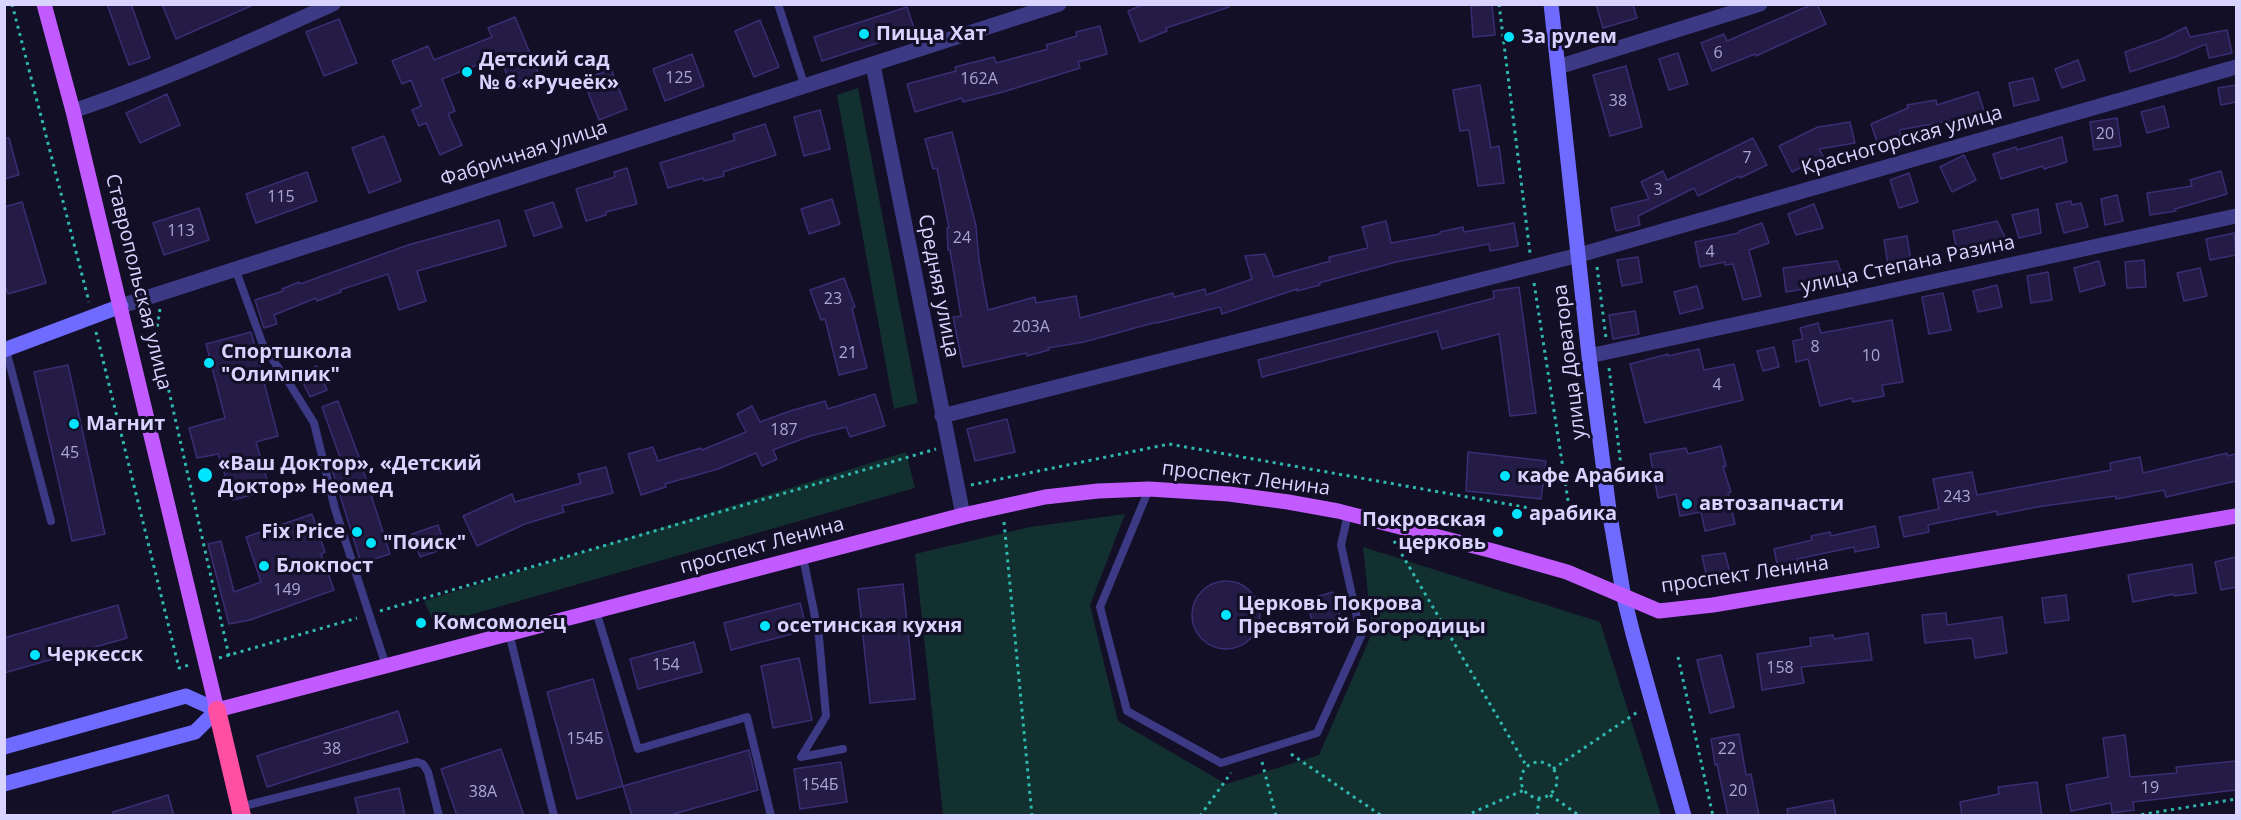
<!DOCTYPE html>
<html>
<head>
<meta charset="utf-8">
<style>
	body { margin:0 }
	#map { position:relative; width:2241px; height:820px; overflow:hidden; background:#130f26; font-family:"Open Sans",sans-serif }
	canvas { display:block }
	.frame { position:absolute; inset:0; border:6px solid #d9d4ff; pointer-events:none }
</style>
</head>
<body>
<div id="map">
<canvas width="2241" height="820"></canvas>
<div class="frame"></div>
</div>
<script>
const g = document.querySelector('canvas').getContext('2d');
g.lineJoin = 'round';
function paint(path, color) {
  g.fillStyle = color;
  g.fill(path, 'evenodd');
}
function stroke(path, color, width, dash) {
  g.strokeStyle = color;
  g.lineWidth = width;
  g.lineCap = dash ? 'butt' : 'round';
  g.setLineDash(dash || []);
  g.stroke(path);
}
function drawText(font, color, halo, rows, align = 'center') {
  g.font = font + ' "Open Sans",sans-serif';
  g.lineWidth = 6;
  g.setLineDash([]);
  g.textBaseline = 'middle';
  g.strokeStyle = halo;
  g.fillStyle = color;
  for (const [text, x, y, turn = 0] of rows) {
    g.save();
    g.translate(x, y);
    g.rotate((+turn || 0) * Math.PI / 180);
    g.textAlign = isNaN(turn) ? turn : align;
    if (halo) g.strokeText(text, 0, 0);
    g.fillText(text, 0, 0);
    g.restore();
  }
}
paint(new Path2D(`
	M858 88 918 403 894 409 837 95Z
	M906 452 915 488 435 625 424 601Z
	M1125 514 1090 605 1118 721 1226 784 1319 755 1372 633 1363 547 1600 622 1661 815H943L915 554 1030 527Z`), '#12302f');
const building = new Path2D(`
	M107 4H131L150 58 129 65Z
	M162 4H253V5L176 39Z
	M1145 4H1228L1229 7 1166 28 1167 31 1140 42 1128 11Z
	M1596 4H1633L1637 18 1603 28Z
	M1813 4H1817L1826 24 1756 56 1755 54 1712 71 1701 43 1724 34 1727 41Z
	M1492 5 1495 35 1473 37 1471 6Z
	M907 7 915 31 822 61 814 37Z
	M515 17 540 77 513 89 499 56 442 79 455 111 448 114 462 145 440 155 426 123 419 126 412 110 421 106 411 80 402 84 392 61 428 46 434 60 492 37 488 28Z
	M339 19 357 63 324 76 306 32Z
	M760 20 779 67 754 77 735 31Z
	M1100 26 1107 54 1078 62 1080 68 1003 92 963 102 962 98 915 112 907 84 956 71 955 67 994 57 996 63 1048 49 1046 45 1077 36 1076 32Z
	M2186 27 2190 37 2227 30 2232 53 2209 58 2206 44 2175 57 2130 72 2125 52 2162 39Z
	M1678 53 1688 84 1669 90 1659 59Z
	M692 54 704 86 665 101 653 69Z
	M2078 60 2085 80 2062 88 2055 69Z
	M1626 66 1642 127 1610 136 1593 75Z
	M611 69 627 109 599 120 583 80Z
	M2033 78 2039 100 2014 106 2009 83Z
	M1480 85 1491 148 1499 146 1504 183 1478 186 1469 130 1460 131 1453 90Z
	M2236 85V102L2221 105 2218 88Z
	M1978 92 1984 111 1955 120 1899 130 1901 135 1878 145 1871 124 1908 108 1907 105 1936 100 1937 105Z
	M167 94 180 125 140 143 126 113Z
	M2164 106 2169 127 2147 133 2141 112Z
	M820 110 830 149 804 156 794 117Z
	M2117 118 2121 146 2094 150 2090 122Z
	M1850 122 1855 143 1819 149 1823 156 1792 172 1779 146 1818 127Z
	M765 124 776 155 723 172 724 176 704 181 703 178 668 188 660 163 735 140 733 134Z
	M952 132 976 226 979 260 988 310 1035 297 1036 303 1076 296 1080 318 1173 293 1174 297 1205 289 1206 295 1252 279 1245 256 1265 254 1274 277 1330 261 1329 257 1368 248 1362 227 1386 221 1391 243 1440 234V232L1463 227 1464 232 1514 223 1518 246 1490 251 1489 244 1396 262 1319 283 1320 285 1297 291V289L1222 314 1220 307 1157 323V322L1084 342 1048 348 1049 350 1027 356 1026 353 963 367 953 317 961 316 950 250H948L947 228H949L937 168 933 169 925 139Z
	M384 136 401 181 369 193 352 148Z
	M2062 137 2067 162 2044 169 2043 166 2001 179 1993 154 2016 147 2017 150Z
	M4 138H9L19 175 4 179Z
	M1753 138 1767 165 1740 178 1739 176 1698 196 1694 188 1638 216 1640 225 1616 231 1611 208 1649 199 1641 182 1663 171 1667 180Z
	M1964 155 1976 180 1952 192 1940 167Z
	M627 168 637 204 606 212V215L586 221 576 189 615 177 614 172Z
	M2221 171 2227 194 2175 209 2176 211 2150 215 2147 193 2192 186 2190 180Z
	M307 172 317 201 256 223 246 194Z
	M1909 173 1918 202 1899 208 1890 180Z
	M2117 195 2123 221 2105 225 2101 199Z
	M832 199 840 224 809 234 801 209Z
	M2071 201 2072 205 2081 203 2088 227 2064 233 2056 204Z
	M22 202 46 283 8 294 4 282V207Z
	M553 202 562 227 534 236 525 211Z
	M1814 204 1823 228 1796 235 1788 214Z
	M199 208 209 240 164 255 153 223Z
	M2038 209 2041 233 2019 238 2012 215Z
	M499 220 506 246 417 271 426 301 399 310 388 274 340 290 341 292 317 301 316 298 274 315 277 324 264 328 255 300 283 291 282 289 299 282 300 284 408 245Z
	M1997 221 2007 241 1980 247 1981 252 1958 257 1953 231Z
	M1762 223 1769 243 1749 250 1761 296 1743 300 1733 264 1725 265V262L1700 267 1695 242 1739 233V231Z
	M2234 233 2236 255 2210 260 2206 239Z
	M1907 236 1912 267 1889 271 1884 240Z
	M1638 257 1642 282 1622 286 1617 260Z
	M2144 260 2146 287 2127 288 2125 262Z
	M1837 261 1845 281 1810 285V288L1786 292 1783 268Z
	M2099 261 2105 285 2080 292 2074 268Z
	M2200 268 2207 296 2184 301 2177 273Z
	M2048 272 2052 300 2031 303 2027 276Z
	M844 278 855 307 852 308 867 368 839 375 825 319 821 320 810 290Z
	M1997 285 2002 307 1978 312 1973 291Z
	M1697 286 1703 308 1680 314 1674 292Z
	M1519 287 1536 413 1510 416 1499 334 1442 349 1437 331 1262 377 1258 360 1494 298 1493 291Z
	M1943 293 1951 330 1929 334 1922 297Z
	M1635 311 1639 334 1613 339 1609 315Z
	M1892 320 1903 382 1882 385 1884 396 1853 402 1852 398 1820 406 1808 359 1796 362 1793 341 1803 339 1800 328 1818 323 1821 333Z
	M251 332 278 436 256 442 270 490 233 500 218 454 197 458 189 428 225 418 206 344Z
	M1774 347 1779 367 1763 371 1757 351Z
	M1699 349 1704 370 1734 364 1743 400 1645 423 1630 364 1668 354V356Z
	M68 365 105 534 72 541 34 372Z
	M317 366 327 390 310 397 299 374Z
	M875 394 885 426 850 437 846 427 810 436 773 450 777 459 762 466 756 453 718 469 665 484 666 487 641 495 628 454 653 447 658 461 701 448 702 450 746 432 737 414 752 406 760 422 790 411 825 401 828 409Z
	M338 401 359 457 390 554 361 563 331 466 342 463 322 407Z
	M1007 419 1015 452 975 461 967 429Z
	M1721 446 1726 466 1723 467 1731 492 1728 493 1735 524 1705 531 1701 512 1680 516 1676 494 1658 498 1650 454 1686 448 1688 454Z
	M1468 452 1546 461 1541 499 1466 491Z
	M2227 453V456L2236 454V481L2166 497 2164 490 2116 499V496L2037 507 1997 515V511L1928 525 1929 532 1904 537 1899 517 1939 509 1933 479 1972 472 1977 495 2111 470 2110 463 2140 457 2143 473Z
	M606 467 613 493 562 506 564 512 525 524 477 546 463 516 512 494 515 502 581 483 578 474Z
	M312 514 325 552 321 554 334 590 250 620 229 624 208 544 221 541 234 592 261 582 246 537Z
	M438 525 446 548 420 557 412 534Z
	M1875 526 1879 547 1855 552 1854 547 1797 559 1798 565 1778 569 1774 549 1812 540 1811 536 1830 532 1831 536Z
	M1725 553 1732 581 1709 587 1702 556Z
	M2236 557V587L2221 590 2215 562Z
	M2192 564 2196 593 2174 596V594L2133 602 2128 575Z
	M1192 615a34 34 0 1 1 68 0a34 34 0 1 1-68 0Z
	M903 584 915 699 870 703 858 589Z
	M1333 592 1342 622 1315 630 1306 600Z
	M2066 595 2069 620 2045 623 2042 598Z
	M800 603 807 630 731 650 724 623Z
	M118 605 127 638 4 673V638Z
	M1946 613 1947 625 2002 617 2007 653 1975 658 1972 638 1925 643 1922 615Z
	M1868 633 1872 660 1801 667 1804 683 1762 690 1757 654 1811 646 1810 638 1833 635 1834 639Z
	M694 642 702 672 638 689 630 659Z
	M1721 655 1734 707 1710 713 1697 660Z
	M799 658 812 720 773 728 761 666Z
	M593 679 623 786 577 799 547 692Z
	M398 711 408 742 267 787 257 756Z
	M1739 734 1746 775 1751 774 1759 816H1728L1717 764 1715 765 1711 739Z
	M2125 735 2130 777 2177 773 2176 767 2236 761V790L2133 802 2134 810 2112 813 2111 803 2071 811 2066 785 2108 777 2103 738Z
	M501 749 524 816H457L441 769Z
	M749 750 758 790 667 816H632L623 786Z
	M841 762 847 802 800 809 794 769Z
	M2037 782 2042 816H1962L1960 802 1999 794 1998 787Z
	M399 788 405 816H359L355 798Z
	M168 795 174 816H114L113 812Z
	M1833 800 1836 816H1788L1787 809Z`);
paint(building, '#241b47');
stroke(building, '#3b2d73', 1.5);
stroke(new Path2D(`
	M12 4 89 302
	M1499 4 1530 253
	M1597 267 1606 338
	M1534 283 1570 513
	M160 309 156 334 229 656
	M96 332 179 668 189 665
	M1609 368 1621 466
	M971 485 1169 444 1558 513 1593 511
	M1004 522 1032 816
	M1394 541 1527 767
	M380 611 936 449
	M1678 657 1713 816
	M219 658 357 618
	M1291 754 1382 816
	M1262 762 1276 816
	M1521 780a18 18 0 1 1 36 0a18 18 0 1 1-36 0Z
	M1553 769 1639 711
	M1550 795 1580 816
	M1200 816 1231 773
	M1465 816 1524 790
	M1537 816 1539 798
	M2134 816 2236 799`), '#2fb8b0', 3, [3, 4.5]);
stroke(new Path2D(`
	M778 4 805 87
	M235 268 264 348 286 378 314 423 335 509 386 666
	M6 350 51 521
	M1149 489 1100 607 1127 711 1221 763 1317 733 1361 636 1341 545 1348 514
	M803 557 819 637 826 716 801 757 843 749
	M596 611 638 749 747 717 771 816
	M509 633 554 816
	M240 807 417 762 423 764 428 772 439 816`), '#3d3a85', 8);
stroke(new Path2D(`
	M873 65 963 515
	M1558 67 1760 4
	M73 111C162 81 247 43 333 4
	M121 306 1059 4
	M1589 356 2236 216
	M942 416 1579 255 2236 67`), '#3d3a85', 15);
stroke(new Path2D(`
	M1551 4 1589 356 1609 510 1624 598 1633 634 1684 816
	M4 350 121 306
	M4 747 186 696 217 710 195 732 4 784`), '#6f6bff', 15);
stroke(new Path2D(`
	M44 4 73 111 217 710 963 515 1045 497 1098 491 1149 489 1229 494 1288 502 1338 511 1493 551 1567 572 1659 611 1713 605 2236 516`), '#c25bff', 15);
stroke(new Path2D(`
	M217 710 242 816`), '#ff4fa3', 18);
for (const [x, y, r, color] of [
	[864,34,6,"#00e5ff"],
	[1509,37,6,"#00e5ff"],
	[467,72,6,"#00e5ff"],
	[209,363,6,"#00e5ff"],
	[74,424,6,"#00e5ff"],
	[205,475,8,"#00e5ff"],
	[1505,476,6,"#00e5ff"],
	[1687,504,6,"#00e5ff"],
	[1517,514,6,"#00e5ff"],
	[357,532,6,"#00e5ff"],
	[1498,532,6,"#00e5ff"],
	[371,543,6,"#00e5ff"],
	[264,566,6,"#00e5ff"],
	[1226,615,6,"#00e5ff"],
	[421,623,6,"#00e5ff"],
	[765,626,6,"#00e5ff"],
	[35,655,6,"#00e5ff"]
]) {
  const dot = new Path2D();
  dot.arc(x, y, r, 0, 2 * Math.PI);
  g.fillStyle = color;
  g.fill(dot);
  stroke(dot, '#130f26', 2);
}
drawText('16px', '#aca6d1', null, [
	["6",1718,53],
	["125",679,78],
	["162А",979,79],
	["38",1618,101],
	["20",2105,134],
	["7",1747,158],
	["3",1658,190],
	["115",281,197],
	["113",181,231],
	["24",962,238],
	["4",1710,252],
	["23",833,299],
	["203А",1031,327],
	["8",1815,347],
	["21",848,353],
	["10",1871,356],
	["4",1717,385],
	["187",784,430],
	["45",70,453],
	["243",1957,497],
	["149",287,590],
	["154",666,665],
	["158",1780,668],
	["154Б",585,739],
	["38",332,749],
	["22",1727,749],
	["154Б",820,785],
	["19",2150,788],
	["20",1738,791],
	["38А",483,792]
]);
drawText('bold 20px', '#d9d4ff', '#130f26', [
	["Пицца Хат",876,34],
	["За рулем",1521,37],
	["Детский сад",479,60],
	["№ 6 «Ручеёк»",479,83],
	["Спортшкола",221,352],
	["\"Олимпик\"",221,375],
	["Магнит",86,424],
	["«Ваш Доктор», «Детский",218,464],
	["Доктор» Неомед",218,487],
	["кафе Арабика",1517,476],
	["автозапчасти",1699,504],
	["арабика",1529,514],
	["Покровская",1486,520,"right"],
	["церковь",1486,543,"right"],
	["Fix Price",345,532,"right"],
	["\"Поиск\"",383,543],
	["Блокпост",276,566],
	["Церковь Покрова",1238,604],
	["Пресвятой Богородицы",1238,627],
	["Комсомолец",433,623],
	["осетинская кухня",777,626],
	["Черкесск",47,655]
], 'left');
drawText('20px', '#d9d4ff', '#130f26', [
	["Красногорская улица",1902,141,-16],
	["Фабричная улица",524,154,-18],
	["улица Степана Разина",1908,265,-12],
	["Ставропольская улица",138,282,76],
	["Средняя улица",938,286,79],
	["улица Доватора",1570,362,-97],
	["проспект Ленина",1246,479,7],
	["проспект Ленина",762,546,-15],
	["проспект Ленина",1745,575,-8]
]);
</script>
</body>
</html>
